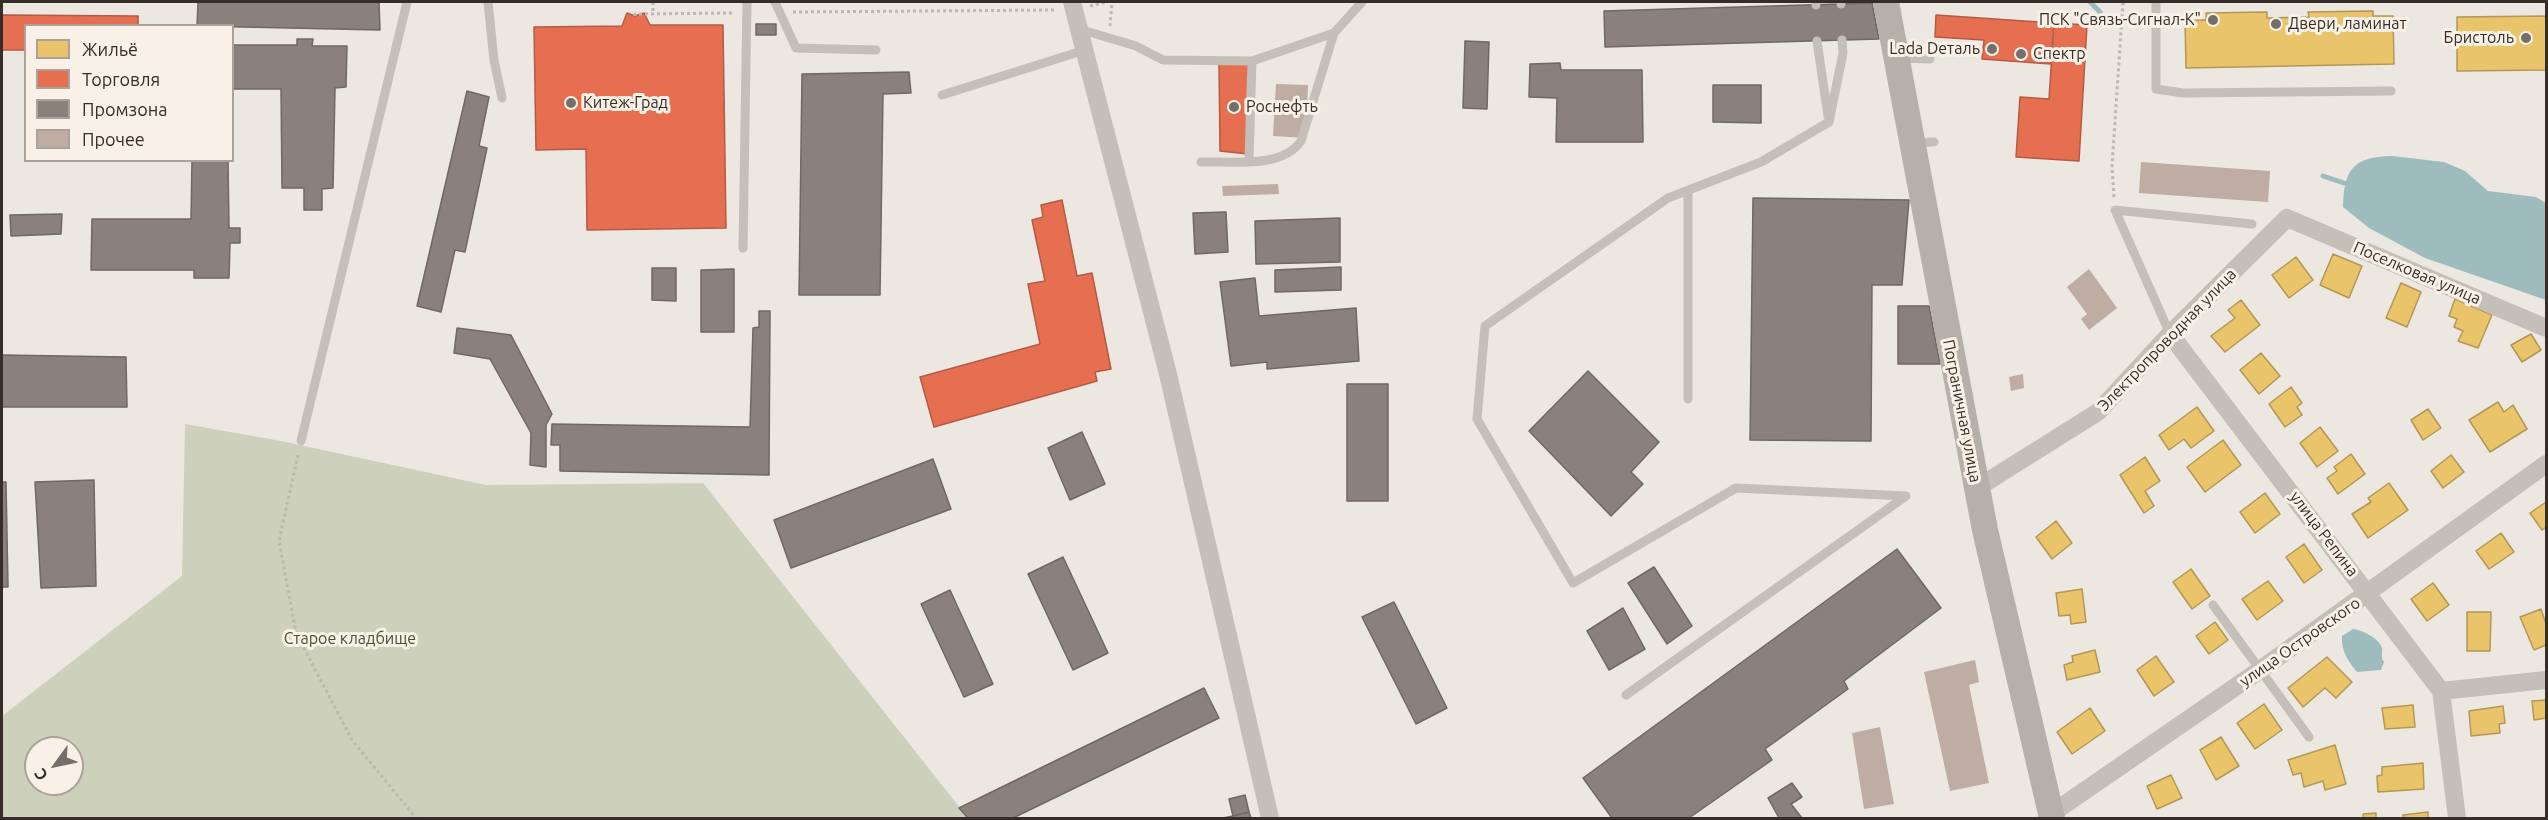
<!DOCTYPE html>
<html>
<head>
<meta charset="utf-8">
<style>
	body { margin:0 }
	#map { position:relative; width:2548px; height:820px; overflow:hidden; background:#ece7e1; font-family:Ubuntu,sans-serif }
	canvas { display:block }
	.frame { position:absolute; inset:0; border:3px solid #362d28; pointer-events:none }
	.legend { position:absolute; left:24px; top:24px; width:210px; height:138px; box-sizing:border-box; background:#f9f1e8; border:2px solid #aba39b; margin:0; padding:8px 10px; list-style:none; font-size:18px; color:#362d28 }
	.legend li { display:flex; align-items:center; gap:12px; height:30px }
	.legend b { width:30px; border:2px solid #aba39b }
	.north { position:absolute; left:24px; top:736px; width:60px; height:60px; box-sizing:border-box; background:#f9f1e8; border:2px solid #aba39b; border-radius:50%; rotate:237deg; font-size:16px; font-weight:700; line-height:24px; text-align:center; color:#362d28 }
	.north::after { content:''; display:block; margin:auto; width:21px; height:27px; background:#766e69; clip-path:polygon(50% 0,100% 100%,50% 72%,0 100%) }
</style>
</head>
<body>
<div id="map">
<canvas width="2548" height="820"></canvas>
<div class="frame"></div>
<ul class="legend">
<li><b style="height:16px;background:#e9c46a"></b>Жильё</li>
<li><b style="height:16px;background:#e76f51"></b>Торговля</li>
<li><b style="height:16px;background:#8a817c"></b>Промзона</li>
<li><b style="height:16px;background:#bfaca3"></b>Прочее</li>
</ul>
<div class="north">С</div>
</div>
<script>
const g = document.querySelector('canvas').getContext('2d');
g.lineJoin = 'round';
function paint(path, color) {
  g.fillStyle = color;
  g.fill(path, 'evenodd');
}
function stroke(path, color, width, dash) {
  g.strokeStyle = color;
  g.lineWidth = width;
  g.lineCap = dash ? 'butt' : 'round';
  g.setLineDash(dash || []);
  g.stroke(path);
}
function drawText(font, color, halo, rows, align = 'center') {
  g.font = font + ' Ubuntu,sans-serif';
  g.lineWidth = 6;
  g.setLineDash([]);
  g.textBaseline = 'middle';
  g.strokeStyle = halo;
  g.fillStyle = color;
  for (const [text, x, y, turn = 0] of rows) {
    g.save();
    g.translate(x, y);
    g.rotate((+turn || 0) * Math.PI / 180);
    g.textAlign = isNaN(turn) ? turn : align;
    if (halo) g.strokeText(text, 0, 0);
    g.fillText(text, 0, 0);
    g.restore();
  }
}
paint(new Path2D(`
	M185 424 281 441 486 485 703 483 968 818H2V716L182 576ZM36 748H72V784H36Z`), '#cdd1bb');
paint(new Path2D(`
	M2392 156 2444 162 2465 171 2488 191 2536 197 2546 203V300L2425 258 2369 228 2343 207C2344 169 2353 157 2392 156Z
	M2353 629C2362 630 2379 638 2382 648 2383 654 2380 656 2384 662L2381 670 2357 672C2348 661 2341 651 2342 636Z`), '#9ebcbd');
const homes = new Path2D(`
	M2373 11V16H2393L2394 64 2186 68 2185 20H2206V13L2267 12V18L2309 17 2308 12Z
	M2546 16V70L2457 71V17Z
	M2333 254 2362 266 2349 298 2320 285Z
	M2296 257 2313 280 2289 298 2272 275Z
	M2401 283 2421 292 2407 327 2386 318Z
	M2455 299 2492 315 2478 348 2458 341 2463 331 2454 327 2457 319 2449 316Z
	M2241 300 2260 325 2225 352 2211 336 2235 318 2228 310Z
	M2531 334 2541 350 2522 362 2511 345Z
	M2261 353 2280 376 2259 394 2240 370Z
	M2291 387 2302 403 2297 407 2302 415 2285 427 2269 404Z
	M2498 402 2504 412 2513 405 2527 429 2490 452 2469 420Z
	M2197 407 2214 431 2191 448 2184 439 2169 450 2159 435Z
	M2428 409 2441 428 2423 440 2411 420Z
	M2320 427 2338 451 2317 467 2300 443Z
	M2223 440 2241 465 2205 492 2187 467Z
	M2351 454 2365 474 2338 494 2327 478 2337 471 2334 467Z
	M2451 455 2464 472 2443 488 2431 471Z
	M2145 457 2160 481 2145 491 2154 506 2144 513 2120 475Z
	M2389 483 2408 510 2368 538 2352 514 2371 502 2368 498Z
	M2265 493 2280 514 2255 533 2240 512Z
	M2546 502V527L2542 530 2530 513Z
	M2056 521 2072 543 2052 559 2036 537Z
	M2501 533 2514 552 2489 569 2476 551Z
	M2304 544 2322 570 2304 583 2286 557Z
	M2191 569 2210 596 2192 609 2173 582Z
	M2268 581 2283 601 2257 620 2242 599Z
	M2433 583 2449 605 2427 621 2411 599Z
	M2082 589 2086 622 2071 624 2070 615 2059 616 2056 593Z
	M2541 609 2546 624V645L2534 650 2520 617Z
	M2467 612H2491L2490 651H2467Z
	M2215 622 2228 640 2209 654 2196 636Z
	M2095 650 2100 672 2067 680 2064 665 2073 662 2072 656Z
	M2156 656 2174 682 2154 696 2137 670Z
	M2327 657 2352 682 2336 698 2325 688 2303 707 2288 688Z
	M2546 700V718L2534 720 2532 701Z
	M2264 704 2282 730 2255 749 2237 723Z
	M2413 705 2415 727 2385 729 2382 708Z
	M2503 706 2505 723 2499 724 2500 733 2471 736 2469 711Z
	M2090 708 2105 731 2072 754 2057 732Z
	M2221 737 2239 766 2216 780 2200 750Z
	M2335 745 2346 784 2325 790 2323 781 2304 787 2301 773 2293 775 2288 760Z
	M2423 763 2424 789 2378 792 2377 776 2382 775V767Z
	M2171 775 2182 798 2157 809 2147 786Z
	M2428 812V818H2403V815Z
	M2376 813V818H2363V814Z`);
paint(homes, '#e9c46a');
stroke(homes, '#b39756', 1.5);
const shops = new Path2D(`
	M627 13 635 16 644 13 650 25H723L726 228 587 230 586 149 536 150 534 27 622 26Z
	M2 15 138 16V26H26V50H2Z
	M1936 15 2054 23 2051 64 1982 59 1984 40 1935 37Z
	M2054 23 2087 25 2079 161 2016 157 2020 97 2049 99Z
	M1248 62V154L1220 151 1219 63Z
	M1062 200 1077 276 1092 273 1111 369 1095 372 1097 381 934 427 920 377 1040 344 1028 284 1045 281 1032 220 1043 217 1041 205Z`);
paint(shops, '#e76f51');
stroke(shops, '#b25b45', 1.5);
const industry = new Path2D(`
	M198 2H379L380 30 197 26Z
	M1872 3 1879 39 1605 47 1604 11Z
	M756 24H776V35H756Z
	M297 39H313L312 46H347L346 87 335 88 333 188 322 189V210H304V188H282L281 89H232V45H297Z
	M1465 41 1489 42 1487 109 1463 108Z
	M1560 63 1561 70H1642L1643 142H1556L1557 98 1529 97 1530 64Z
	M909 72 911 93 883 94 880 295H799L802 74Z
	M1713 85H1761V123L1713 122Z
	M467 91 489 97 479 146 487 148 465 252 455 250 441 312 417 306Z
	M192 160H228L229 228H240V243H230L229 278H194V270H91L92 219H191Z
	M1753 198 1909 200 1902 285H1872L1871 441 1750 440Z
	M1226 212 1228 252 1195 254 1193 213Z
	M62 214 61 234 11 236 10 215Z
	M1340 218V262L1256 264 1255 221Z
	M1341 267V290L1275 292V270Z
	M652 268H676V301L652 300Z
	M734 269V332H701V270Z
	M1255 278 1259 316 1356 308 1359 361 1267 369V362L1231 366 1220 282Z
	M1898 306H1929L1940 364H1898Z
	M759 311H770L769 475 560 471V445H551L552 424 750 427 753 328 759 327Z
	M457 328 511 335 552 414 546 425V467L530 465 531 433 490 359 454 353Z
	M2 355 126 357 127 407H2Z
	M1588 371 1659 442 1631 472 1643 484 1611 516 1529 431Z
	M1347 384H1388V501H1347Z
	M1082 432 1105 484 1070 500 1048 448Z
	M933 459 951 509 791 568 774 520Z
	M94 480 96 586 41 588 35 482Z
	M2 482H6L8 587H2Z
	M1897 549 1941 608 1844 681 1848 689 1765 749 1772 760 1689 818H1612L1583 778Z
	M1063 557 1108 653 1073 670 1028 574Z
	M1654 567 1692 626 1667 644 1628 583Z
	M950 590 993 684 964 697 921 604Z
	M1394 602 1447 708 1416 724 1362 617Z
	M1623 608 1645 649 1609 670 1587 631Z
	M1204 688 1219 718 1013 818H968L959 808Z
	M1792 783 1802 797 1791 804 1802 818H1779L1768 798Z
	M1245 795 1249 812 1233 816 1229 799Z
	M1249 812 1251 818H1223L1233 816Z`);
paint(industry, '#8a817c');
stroke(industry, '#716863', 1.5);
stroke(new Path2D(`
	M2090 2 2100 12
	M2323 176 2344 183`), '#9ebcbd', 5);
paint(new Path2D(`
	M1276 84 1308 85 1306 138 1273 136Z
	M2141 162 2270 171 2268 202 2139 193Z
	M1278 184 1279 194 1223 196 1222 186Z
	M2089 269 2117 308 2089 330 2081 319 2087 314 2067 287Z
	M2023 374 2024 388 2011 391 2009 377Z
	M1975 660 1979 682 1969 685 1989 783 1950 791 1924 672Z
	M1880 727 1894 804 1864 809 1852 733Z`), '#bfaca3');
stroke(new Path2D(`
	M653 2V13
	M1090 6 1107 2
	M793 12 1056 10
	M635 16V14L732 13
	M1110 26 1112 2
	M2114 197 2112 166 2123 2
	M298 455 279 541 296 633 352 740 416 818`), '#beb8b2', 3, [3, 3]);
stroke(new Path2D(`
	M488 2 494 60 502 98
	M775 2 796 48 876 50
	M1816 2V5
	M1841 2V4
	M2156 2V89L2183 93 2391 91
	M1079 29 1136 46 1163 60 1252 61 1334 33
	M1817 41 1828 116
	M1899 58 1930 59
	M942 95 1085 50
	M1915 143 1934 142
	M1249 160 1252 61
	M1201 162C1232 161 1282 169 1301 141L1334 33 1362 2
	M743 248 747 2
	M2170 334 2115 210 2252 224
	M1688 399V191
	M301 441 407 2
	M2213 605 2309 737
	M1626 695 1906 496 1736 488 1573 583 1477 419 1485 326 1668 198 1761 162 1829 122 1843 53 1842 40`), '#c5bfb9', 9);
stroke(new Path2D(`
	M1072 2 1168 374 1270 818
	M2170 334 2441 691 2457 818
	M1977 488 2098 412 2170 334 2287 218 2546 328
	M2441 691 2546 680
	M2051 814 2260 670 2546 464`), '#c5bfb9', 18);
stroke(new Path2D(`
	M1886 2 1985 530 2052 818`), '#b6afaa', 26);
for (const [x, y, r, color] of [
	[2213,20,6,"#766e69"],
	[2276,24,6,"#766e69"],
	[2526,38,6,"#766e69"],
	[1992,49,6,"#766e69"],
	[2021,54,6,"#766e69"],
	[571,103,6,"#766e69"],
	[1234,107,6,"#766e69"]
]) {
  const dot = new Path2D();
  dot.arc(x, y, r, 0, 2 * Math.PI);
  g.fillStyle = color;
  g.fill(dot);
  stroke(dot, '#f9f1e8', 2);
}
drawText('16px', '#362d28', '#f9f1e8', [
	["ПСК \"Связь-Сигнал-К\"",2201,20,"right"],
	["Двери, ламинат",2288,24],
	["Бристоль",2514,38,"right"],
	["Lada Dеталь",1980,49,"right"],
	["Спектр",2033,54],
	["Китеж-Град",583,103],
	["Роснефть",1246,107]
], 'left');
drawText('16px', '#362d28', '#f9f1e8', [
	["Поселковая улица",2417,273,23],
	["Электропроводная улица",2167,340,-46],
	["Пограничная улица",1962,411,79],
	["улица Репина",2324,534,53],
	["улица Островского",2300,642,-35]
]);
drawText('16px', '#44532d', '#f9f1e8', [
	["Старое кладбище",350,639]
]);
</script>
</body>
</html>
